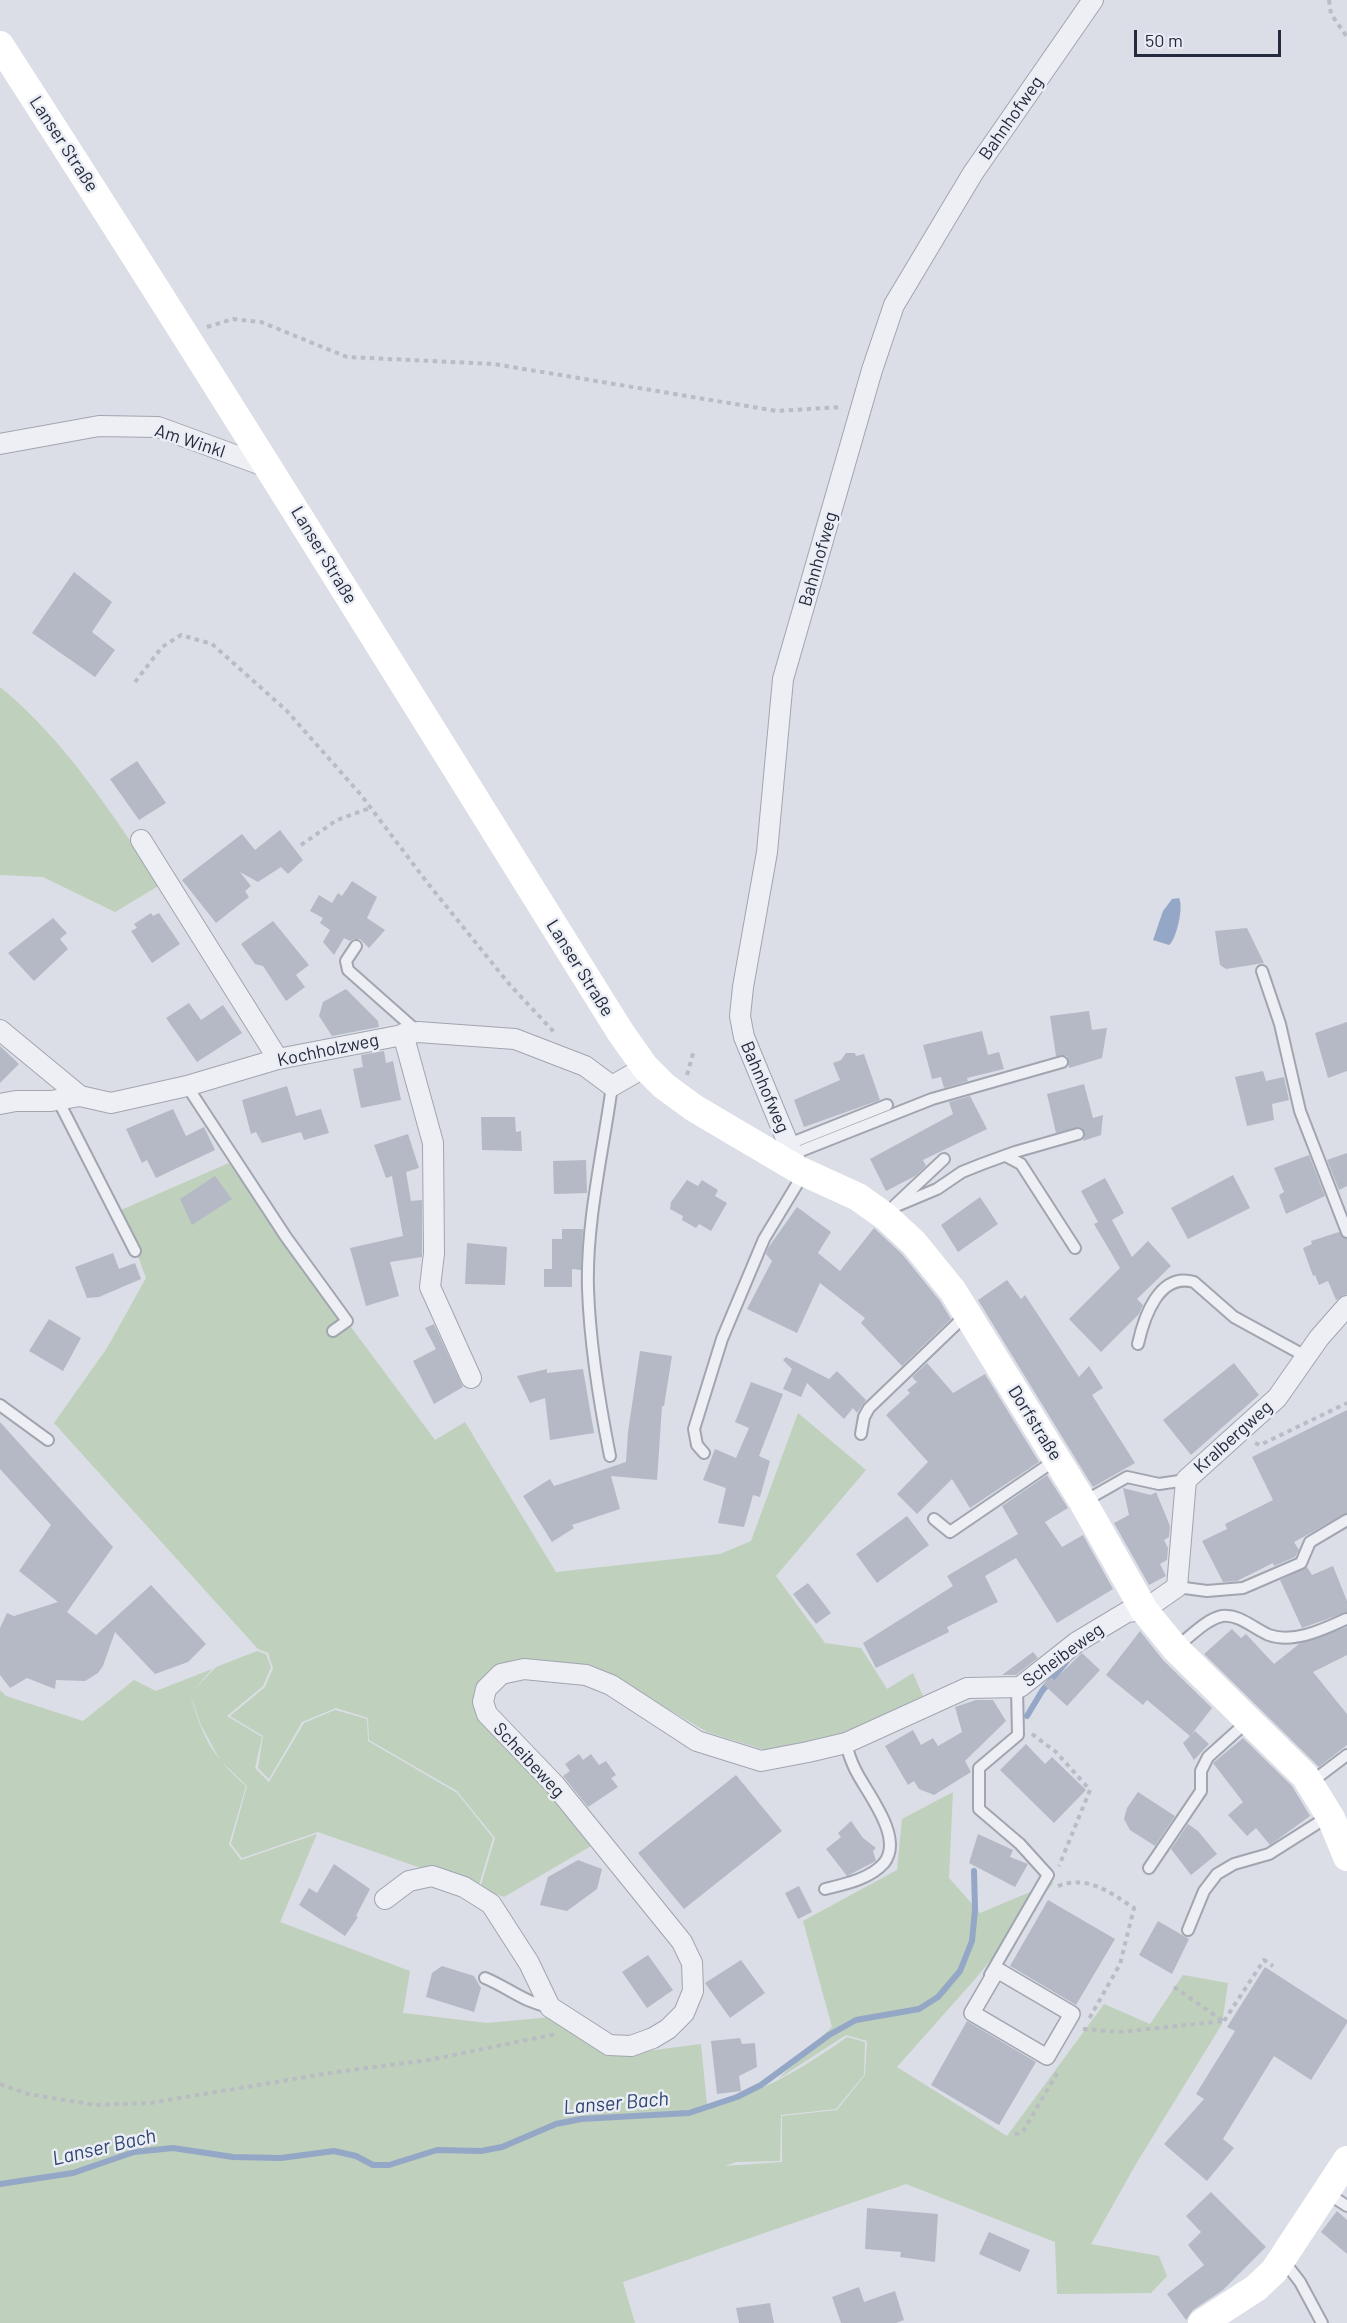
<!DOCTYPE html>
<html>
<head>
<meta charset="utf-8">
<style>
	body { margin:0 }
	#map { position:relative; width:1347px; height:2323px; overflow:hidden; background:#dbdee6; font-family:Barlow,sans-serif }
	canvas { display:block }
	.scale { position:absolute; left:1134px; top:30px; width:147px; height:27px; box-sizing:border-box; border:3px solid #252b3c; border-top:0; padding-left:8px; font-size:18px; line-height:21px; white-space:nowrap; color:#252b3c; -webkit-text-stroke:4px #eaedf4; paint-order:stroke }
</style>
</head>
<body>
<div id="map">
<canvas width="1347" height="2323"></canvas>
<div class="scale">50 m</div>
</div>
<script>
const g = document.querySelector('canvas').getContext('2d');
g.lineJoin = 'round';
function paint(path, color) {
  g.fillStyle = color;
  g.fill(path, 'evenodd');
}
function stroke(path, color, width, dash) {
  g.strokeStyle = color;
  g.lineWidth = width;
  g.lineCap = dash ? 'butt' : 'round';
  g.setLineDash(dash || []);
  g.stroke(path);
}
function drawText(font, color, halo, rows, align = 'center') {
  g.font = font + ' Barlow,sans-serif';
  g.lineWidth = 5;
  g.setLineDash([]);
  g.textBaseline = 'middle';
  g.strokeStyle = halo;
  g.fillStyle = color;
  for (const [text, x, y, turn = 0] of rows) {
    g.save();
    g.translate(x, y);
    g.rotate((+turn || 0) * Math.PI / 180);
    g.textAlign = isNaN(turn) ? turn : align;
    if (halo) g.strokeText(text, 0, 0);
    g.fillText(text, 0, 0);
    g.restore();
  }
}
paint(new Path2D(`
	M0 687C66 741 112 814 160 885L115 912 43 877 0 875Z
	M229 1163 435 1440 465 1422 556 1572 720 1554 751 1541 798 1413 866 1470 776 1576 825 1643 861 1648 887 1689 913 1673 923 1696 843 1733 768 1751 707 1732 611 1675 544 1664 492 1668 477 1697 487 1728 532 1769 598 1842 504 1897 480 1888 495 1838 457 1791 369 1740 368 1718 336 1708 302 1722 269 1779 258 1768 263 1736 230 1716 265 1687 273 1668 268 1653 258 1649 54 1423 107 1348 146 1278 121 1210Z
	M257 1651 266 1654 271 1667 263 1686 227 1716 262 1737 255 1768 269 1782 304 1723 335 1710 367 1719 368 1741 457 1793 493 1838 478 1888 318 1832 242 1858 231 1844 247 1786 220 1760 201 1725 190 1694C203 1738 211 1755 246 1786L229 1844 241 1860 317 1834 280 1922 410 1971 403 2013 487 2023 552 2017 607 2056 701 2044 707 2105C757 2097 806 2066 847 2037L865 2042 864 2075 836 2109 781 2115 780 2161 736 2162 725 2166 782 2162V2116L837 2110 865 2075 867 2041 846 2035 778 2079 832 2027 803 1921 897 1870 902 1819 953 1792 949 1878 980 1913 1054 1882 976 1978 897 2067 1007 2136 1104 2004 1150 2024 1183 1975 1228 1983 1222 2024 1136 2164 1091 2244 1159 2256 1167 2276 1151 2293 1057 2294 1055 2242 906 2184 623 2282 635 2323H0V1690L6 1696 83 1721 134 1680 156 1691 212 1669 192 1692 216 1667Z`), '#bfd0bc');
paint(new Path2D(`
	M1179 898C1184 907 1176 940 1169 945L1153 940 1163 911 1172 899Z`), '#94a7c7');
stroke(new Path2D(`
	M1027 1716 1042 1691 1067 1661
	M0 2184 73 2173 134 2152 173 2148 233 2157 281 2158 334 2151 356 2156 373 2165H389L437 2150 481 2151 502 2147 556 2124 581 2119 689 2113 737 2097 761 2085 829 2035 856 2020 919 2009 938 1997 960 1971 972 1941 975 1910 974 1871`), '#94a7c7', 6);
paint(new Path2D(`
	M74 572 112 602 92 632 115 650 95 677 32 633Z
	M137 761 166 803 139 820 110 779Z
	M280 830 303 860 288 874 281 867 258 882 240 872 251 886 245 891 249 897 216 923 182 880 242 834 255 850Z
	M352 881 377 897 367 918 385 930 369 948 360 939H354L350 941 344 938 334 955 323 942 330 930 320 923 323 918 310 911 319 895 332 903 338 893 342 896Z
	M151 913 153 916 159 913 180 944 152 963 131 931 137 928 134 924Z
	M53 918 67 933 60 939 68 949 34 981 8 953Z
	M273 921 309 965 296 975 305 987 286 1001 263 966 255 964 241 944Z
	M1247 928 1264 963 1226 969 1220 965 1215 931Z
	M346 989 378 1021 379 1027 332 1036 319 1016 323 1002Z
	M189 1003 201 1020 223 1005 242 1033 197 1062 166 1018Z
	M1089 1011 1092 1030 1107 1028 1102 1058 1069 1068 1067 1056H1056L1050 1016Z
	M1347 1022V1071L1328 1078 1315 1033Z
	M982 1031 988 1055 999 1052 1004 1069 967 1078 968 1081 944 1088 941 1077 932 1079 923 1045Z
	M0 1046 19 1064 0 1083Z
	M384 1051 386 1063 393 1061 401 1100 361 1108 353 1069 363 1067 361 1055Z
	M846 1053H855L856 1056 864 1054 880 1100 804 1127 794 1100 840 1080 833 1063 841 1060Z
	M1263 1071 1266 1081 1284 1077 1289 1100 1272 1104 1274 1120 1247 1126 1235 1077Z
	M1084 1084 1093 1118 1103 1115 1101 1135 1083 1141 1085 1133 1080 1127 1056 1133 1047 1094Z
	M287 1086 296 1116 321 1109 329 1133 304 1140 301 1132 262 1143 256 1132 251 1134 242 1100Z
	M970 1096 987 1129 923 1160 926 1166 915 1176 886 1191 870 1159 953 1114 949 1102Z
	M173 1109 186 1136 204 1127 215 1150 156 1178 147 1160 142 1163 126 1129Z
	M481 1117H515L516 1132 521 1131 522 1151 482 1150Z
	M408 1134 419 1168 406 1172 411 1201 422 1200V1257L390 1262 399 1296 366 1306 350 1248 403 1236 392 1176 386 1178 374 1145Z
	M1347 1153V1186L1339 1190 1327 1160Z
	M1309 1155 1325 1196 1286 1214 1279 1195 1284 1192 1274 1168Z
	M586 1160 587 1193 554 1194 553 1161Z
	M1233 1175 1250 1208 1188 1239 1171 1208Z
	M215 1176 232 1199 192 1225 180 1199Z
	M1105 1178 1124 1213 1112 1220 1132 1257 1148 1241 1171 1266 1137 1299 1143 1305 1139 1314 1101 1352 1069 1319 1120 1268 1094 1224 1098 1222 1081 1191Z
	M687 1180 698 1186 702 1180 718 1190 715 1196 727 1203 711 1231 699 1224 696 1228 682 1220 683 1216 670 1209 671 1202Z
	M980 1197 998 1224 958 1252 941 1225Z
	M797 1207 831 1232 818 1253 840 1271 874 1228 902 1254 940 1301 951 1319 902 1366 861 1323 865 1318 820 1283 797 1333 747 1309 772 1261 766 1254 768 1248Z
	M562 1229H583L581 1270 572 1269V1287H544V1269H552V1239H562Z
	M1339 1232 1347 1239V1294L1336 1300 1328 1281 1319 1285 1315 1275 1313 1276 1303 1248 1312 1244 1311 1241Z
	M467 1243 507 1247 505 1285 465 1284Z
	M113 1253 119 1269 135 1263 141 1279 99 1297 87 1298 75 1267Z
	M1007 1280 1021 1299 1025 1295 1079 1377 1089 1366 1103 1388 1092 1395 1135 1463 1093 1487 978 1300Z
	M49 1319 81 1338 63 1371 29 1351Z
	M434 1324 463 1387 434 1404 413 1361 436 1349 425 1328Z
	M640 1351 672 1356 664 1406H662L657 1480 611 1476 620 1509 572 1525 574 1528 552 1542 523 1496 550 1479 554 1486 626 1462 628 1432Z
	M786 1357 829 1379 837 1371 866 1400 857 1413 853 1408 844 1419 807 1383 801 1397 783 1389 792 1369 783 1360Z
	M927 1363 953 1393 985 1374 1039 1462 970 1508 952 1479 917 1514 897 1494 928 1462 886 1415 910 1393 907 1390 917 1382 912 1377Z
	M1234 1363 1259 1395 1191 1455 1163 1420Z
	M547 1369V1373L583 1369 594 1433 550 1440 545 1398 530 1403 517 1376Z
	M751 1382 783 1394 759 1456 770 1461 760 1497 753 1495 744 1527 718 1523 726 1488 703 1480 715 1449 736 1458 749 1428 735 1422Z
	M1347 1410V1513L1294 1542 1299 1550 1295 1557 1274 1566 1273 1563 1237 1581 1223 1582 1202 1541 1227 1529 1225 1524 1273 1500 1252 1457Z
	M0 1422 113 1547 67 1612 96 1635 151 1585 206 1644 188 1662 155 1674 115 1632 103 1666 98 1673 85 1681 56 1680 55 1689 27 1678 10 1688 0 1675V1628L7 1613 14 1616 58 1602 19 1571 51 1525 0 1469Z
	M1047 1475 1068 1508 1045 1522 1062 1547 1083 1535 1113 1589 1057 1623 1016 1558 985 1576 998 1602 947 1627 949 1632 876 1668 863 1643 953 1586 947 1576 1018 1534 1002 1506Z
	M1123 1488 1151 1495 1156 1492 1170 1526 1169 1537 1164 1540 1168 1548 1167 1560 1160 1564 1166 1576 1149 1585 1114 1523 1129 1515Z
	M907 1516 929 1545 877 1583 856 1554Z
	M1333 1566 1347 1601V1612L1302 1628 1280 1580 1307 1567 1312 1575Z
	M808 1583 831 1613 816 1624 793 1594Z
	M1347 1627V1655L1313 1672 1347 1714V1745L1319 1767 1204 1654 1232 1629 1241 1638 1246 1634 1274 1664 1299 1644Z
	M1140 1631 1163 1660 1212 1708 1191 1735 1195 1731 1209 1744 1194 1760 1183 1743 1190 1736 1147 1700 1143 1705 1106 1675Z
	M1033 1652 1038 1658 1016 1675H1002Z
	M1082 1653 1100 1670 1067 1706 1043 1684 1052 1677 1054 1680Z
	M976 1700H993L1006 1721 965 1761 971 1772 934 1795 919 1789 914 1781 908 1785 885 1746 913 1730 921 1745 933 1738 938 1746 962 1732 955 1707Z
	M1243 1738 1292 1786 1310 1816 1270 1845 1256 1828 1247 1836 1228 1815 1243 1802 1213 1763Z
	M1026 1744 1045 1764 1052 1757 1086 1790 1054 1823 1000 1770Z
	M579 1754 583 1760 591 1754 599 1765 606 1761 616 1775 611 1778 618 1787 588 1807 563 1776 570 1771 565 1764Z
	M736 1775 782 1831 684 1909 638 1853Z
	M1138 1792 1175 1816 1155 1846 1130 1830 1124 1819 1127 1808Z
	M851 1821 863 1838 876 1848 873 1851 876 1861 847 1876 826 1849 841 1837 838 1833Z
	M1188 1824 1198 1831 1217 1854 1191 1875 1171 1849Z
	M978 1834 1013 1850 1010 1857 1028 1864 1015 1887 969 1863Z
	M578 1860 602 1869 597 1889 567 1911 540 1905 548 1877Z
	M334 1864 370 1889 356 1916 358 1917 345 1936 299 1905 309 1888 317 1893Z
	M799 1886 812 1912 798 1919 785 1893Z
	M1048 1900 1115 1939 1076 2005 1010 1966Z
	M1158 1921 1189 1939 1172 1974 1139 1955Z
	M648 1955 673 1990 647 2008 622 1972Z
	M741 1960 765 1993 730 2018 705 1983Z
	M442 1966 474 1976 481 1988 474 2012 426 1997 432 1973Z
	M1265 1967 1347 2020V2023L1311 2080 1274 2056 1223 2139 1234 2148 1207 2181 1164 2144 1204 2099 1196 2094 1235 2031 1227 2027Z
	M967 2021 1036 2062 999 2125 931 2085Z
	M740 2038 742 2044 755 2043 757 2067 739 2076 741 2091 717 2094 711 2041Z
	M1211 2192 1266 2247 1223 2290 1193 2310 1186 2320 1167 2294 1204 2265 1188 2245 1201 2232 1186 2216Z
	M867 2208 938 2214 935 2262 900 2257 901 2252 865 2249Z
	M1337 2211 1347 2220V2254L1321 2232Z
	M989 2232 1030 2250 1020 2272 979 2254Z
	M859 2287 864 2302 895 2291 904 2320 896 2323H841L832 2297Z
	M770 2303 774 2323H739L736 2308Z`), '#b5b9c6');
const service = new Path2D(`
	M356 946 346 961 348 970 418 1032
	M1262 971 1280 1024 1300 1111 1347 1232
	M187 1086 286 1237 347 1321 333 1331
	M58 1100 135 1251
	M789 1144 887 1105
	M793 1154 932 1099 1062 1062
	M1006 1156 1021 1164 1075 1248
	M895 1205 944 1159
	M894 1207 937 1189 962 1172 982 1164 1015 1152 1078 1134
	M1138 1344C1144 1317 1159 1272 1194 1282L1234 1317 1307 1357
	M0 1405 48 1440
	M861 1434 864 1417 869 1408 967 1314
	M704 1453 697 1445 694 1429 722 1339 764 1239 799 1181V1173
	M610 1456C599 1401 590 1346 588 1289 586 1222 603 1152 612 1086
	M1083 1502 1127 1477 1159 1484 1186 1480
	M934 1519 950 1532 1057 1459
	M1177 1587 1207 1591 1243 1588 1301 1563 1310 1542 1347 1520
	M1175 1648C1188 1639 1206 1619 1222 1616 1240 1614 1254 1629 1269 1635 1294 1644 1324 1629 1346 1619
	M1310 1783 1347 1755
	M1149 1868 1201 1791V1771L1208 1757 1248 1721
	M825 1889C845 1884 870 1879 884 1863 905 1837 865 1791 855 1769 851 1761 848 1752 846 1743
	M1188 1930 1204 1891 1217 1874 1234 1864 1269 1854 1329 1816
	M990 1975 1048 1875 1020 1844 979 1809V1768L1018 1735 1017 1688
	M485 1978C509 1988 525 2003 550 2007
	M1327 2193 1347 2206
	M1283 2260 1300 2282 1322 2323`);
const pedestrian = new Path2D(`
	M997 1970 1072 2014 1047 2057 972 2013Z`);
const minor = new Path2D(`
	M0 444 99 426 158 427 270 468
	M141 840 278 1059
	M0 1030 80 1096
	M403 1034 433 1143 434 1253 430 1287 471 1378
	M0 1104 16 1101H51L80 1096 111 1103 187 1086 278 1059 418 1032 515 1039 585 1066 612 1086 645 1067
	M799 1170 744 1037 740 1016 743 987 767 852 783 679 872 370 894 305 973 173 1093 0
	M385 1899 409 1881 432 1876 464 1887 491 1904 529 1963 550 2007 609 2045 631 2046 653 2038 668 2029 684 2013 693 1991 692 1963 682 1942 555 1785 487 1714 483 1702 486 1689 501 1674 524 1669 586 1675 611 1685 697 1741 761 1761 808 1752 846 1743 967 1688 1020 1687 1077 1642 1127 1612 1144 1610 1177 1587 1186 1480 1277 1398 1319 1338 1347 1306`);
stroke(service, '#a1a5b0', 14);
stroke(pedestrian, '#a1a5b0', 18);
stroke(minor, '#a1a5b0', 22);
stroke(new Path2D(`
	M1329 0 1331 14 1347 37
	M207 327 233 319 261 322 347 357 494 364 777 411 841 407
	M135 682 162 647 181 635 212 644 286 710 361 795 426 881 510 985 554 1032
	M301 845 337 820 370 808
	M687 1075 694 1050
	M1255 1443 1260 1445 1347 1403
	M1032 1734 1056 1752 1090 1790 1059 1866
	M1058 1886C1089 1875 1109 1892 1134 1908L1120 1964 1089 2019
	M1174 1987 1223 2021
	M1224 2021 1264 1960 1273 1966
	M1083 2029 1121 2032 1224 2021
	M0 2084 28 2094 95 2105 150 2103 336 2072 429 2060 556 2034
	M1015 2134 1022 2133 1059 2070`), '#babcc4', 4, [4.5, 4.5]);
stroke(service, '#eeeff4', 10);
stroke(pedestrian, '#eeeff4', 15);
stroke(minor, '#eeeff4', 20);
stroke(new Path2D(`
	M0 45C211 372 415 703 621 1033L645 1067 664 1086 694 1108 799 1170 858 1197 886 1217 914 1243 953 1291 1083 1502 1144 1610 1175 1648 1305 1776 1331 1818 1347 1857
	M1202 2323 1256 2288 1274 2271 1347 2160`), '#fff', 28);
drawText('18px', '#252b3c', '#eaedf4', [
	["Bahnhofweg",1011,118,-55],
	["Lanser Straße",64,144,57],
	["Am Winkl",190,441,18],
	["Lanser Straße",324,555,59],
	["Bahnhofweg",818,559,-74],
	["Lanser Straße",580,968,58],
	["Kochholzweg",328,1050,-12],
	["Bahnhofweg",765,1087,67],
	["Dorfstraße",1035,1423,58],
	["Kralbergweg",1233,1437,-42],
	["Scheibeweg",1063,1655,-36],
	["Scheibeweg",529,1760,47]
]);
drawText('italic 20px', '#2f4470', '#eaedf4', [
	["Lanser Bach",616,2103,-5],
	["Lanser Bach",104,2147,-13]
]);
</script>
</body>
</html>
